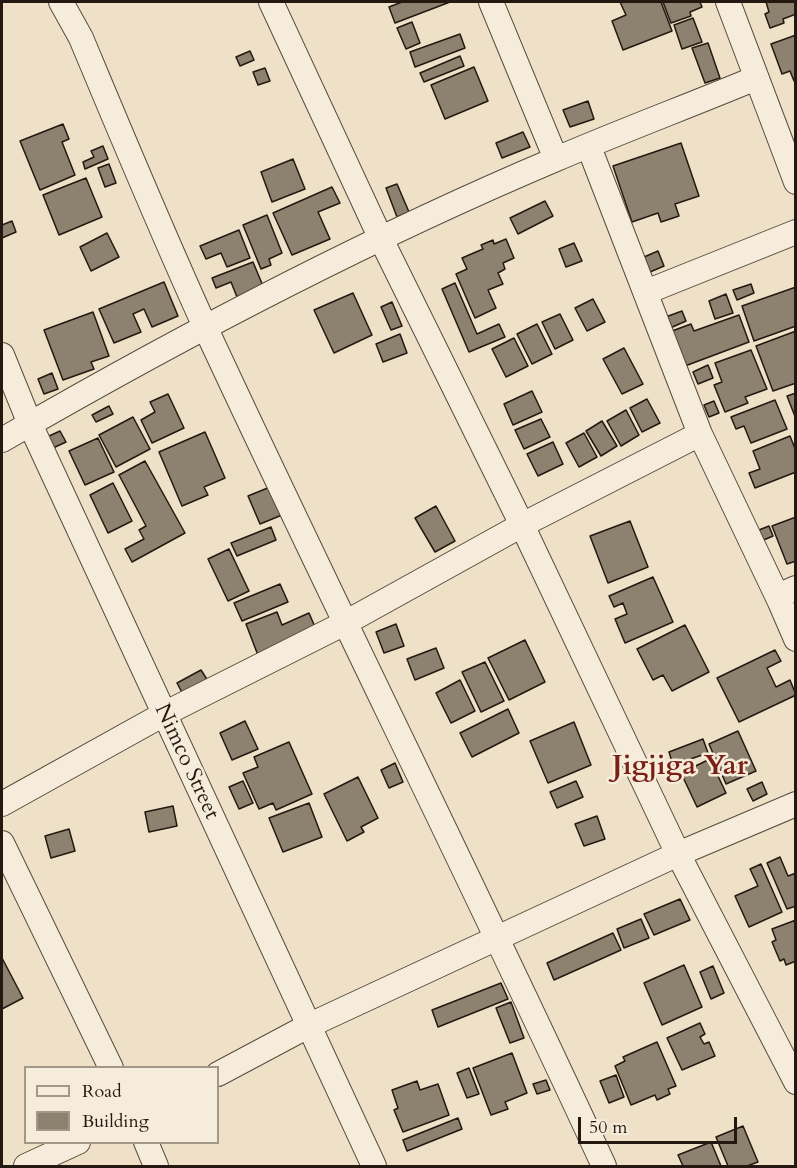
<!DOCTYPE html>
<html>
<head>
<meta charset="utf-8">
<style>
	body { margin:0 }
	#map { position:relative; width:797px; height:1168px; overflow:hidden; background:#efe1c7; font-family:Cardo,serif }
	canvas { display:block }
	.frame { position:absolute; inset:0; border:3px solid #231910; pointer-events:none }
	.legend { position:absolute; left:24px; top:1066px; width:195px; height:78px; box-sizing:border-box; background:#f5ecdb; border:2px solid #a1988a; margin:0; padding:8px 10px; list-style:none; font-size:18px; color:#231910 }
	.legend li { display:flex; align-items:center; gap:12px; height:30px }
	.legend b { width:30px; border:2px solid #a1988a }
	.scale { position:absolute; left:578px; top:1117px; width:159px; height:27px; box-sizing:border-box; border:3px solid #231910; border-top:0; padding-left:8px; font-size:18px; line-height:21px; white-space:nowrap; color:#231910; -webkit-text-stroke:4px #f5ecdb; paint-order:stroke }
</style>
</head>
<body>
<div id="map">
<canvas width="797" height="1168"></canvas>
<div class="frame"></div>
<ul class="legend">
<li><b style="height:8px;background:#f5ecdb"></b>Road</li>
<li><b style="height:16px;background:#8d816f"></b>Building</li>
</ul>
<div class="scale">50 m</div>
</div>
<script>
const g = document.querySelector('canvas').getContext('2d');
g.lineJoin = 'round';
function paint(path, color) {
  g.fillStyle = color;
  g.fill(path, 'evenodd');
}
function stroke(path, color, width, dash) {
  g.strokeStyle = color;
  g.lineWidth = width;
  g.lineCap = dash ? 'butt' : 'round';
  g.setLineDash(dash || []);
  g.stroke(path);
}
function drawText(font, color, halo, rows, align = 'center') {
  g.font = font + ' Cardo,serif';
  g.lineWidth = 5;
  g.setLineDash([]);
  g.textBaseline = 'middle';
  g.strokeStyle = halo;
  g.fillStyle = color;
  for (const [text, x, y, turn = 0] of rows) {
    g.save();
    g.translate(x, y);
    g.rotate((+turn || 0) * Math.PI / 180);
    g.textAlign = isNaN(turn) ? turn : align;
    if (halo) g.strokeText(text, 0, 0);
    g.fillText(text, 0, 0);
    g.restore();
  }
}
const building = new Path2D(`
	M402 2H450L395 23 389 7Z
	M620 2H661L672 31 623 50 612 21 626 15Z
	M663 2H700L702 7 690 12 691 16 671 23Z
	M766 2H796V14L783 19 784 23 770 28 765 14 769 12Z
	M693 18 702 42 682 49 674 25Z
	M412 22 420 43 406 49 397 28Z
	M460 34 465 48 415 67 410 52Z
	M796 35V80L794 81 790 71 782 74 771 44Z
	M708 43 720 78 705 83 692 48Z
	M250 51 254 60 240 66 236 57Z
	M460 56 464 66 424 82 420 73Z
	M474 67 488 101 445 119 431 85Z
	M265 68 270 81 258 85 253 72Z
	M588 101 594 119 570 127 563 110Z
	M63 124 69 139 62 142 75 175 40 190 20 141Z
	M523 132 530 147 502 158 496 143Z
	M681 143 699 196 675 204 679 216 661 222 658 213 632 222 613 166Z
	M103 146 108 159 85 169 83 162 94 157 91 151Z
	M293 159 305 189 272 202 261 172Z
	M109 164 116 183 105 187 98 168Z
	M86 178 102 217 59 235 43 195Z
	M397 184 409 212 397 217 386 188Z
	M332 187 340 203 318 212 330 239 292 255 273 213Z
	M545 201 553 216 518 234 510 218Z
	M267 215 282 253 269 259 271 265 261 269 243 225Z
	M12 221 16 232 2 238V225Z
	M239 230 250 258 227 267 221 253 206 259 200 246Z
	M107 233 119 257 91 271 80 247Z
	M506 239 514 258 503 263 505 269 498 273 503 284 488 290 496 308 475 318 456 274 467 269 462 258 483 249 481 245 493 240 494 244Z
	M574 243 582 261 566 267 559 249Z
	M658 251 664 266 650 272 644 257Z
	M253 262 263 286 237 297 231 282 216 288 212 278Z
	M164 282 178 316 152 327 144 309 133 314 141 332 114 343 99 309Z
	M455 283 477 334 499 324 505 337 469 352 442 289Z
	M751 284 754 293 737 300 733 290Z
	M796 287V326L754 341 742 306Z
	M353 293 372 335 334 353 314 310Z
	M726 294 733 313 715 319 709 301Z
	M593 299 605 322 587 331 575 308Z
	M392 302 402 326 391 330 381 307Z
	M682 311 686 321 668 329 663 318Z
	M93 312 109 356 91 362 94 369 63 380 44 330Z
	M560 314 573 340 555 349 542 322Z
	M739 315 749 342 685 366 672 331 691 324 694 331Z
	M537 324 552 354 532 364 517 334Z
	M796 331V383L773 391 756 346Z
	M400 334 407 353 383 362 376 344Z
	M514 338 528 366 506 377 492 349Z
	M624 348 643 384 622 394 603 359Z
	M751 350 767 389 745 397 748 403 725 412 714 385 722 382 715 363Z
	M708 365 713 378 698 384 693 372Z
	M52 373 58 389 44 394 38 379Z
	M532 391 542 412 513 425 504 404Z
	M796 393V419L787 396Z
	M168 394 184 428 152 443 141 420 155 412 150 402Z
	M647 399 660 423 642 432 630 408Z
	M775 400 787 429 751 443 744 426 736 429 731 417Z
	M714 401 719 413 709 417 704 405Z
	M109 406 113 414 96 422 92 415Z
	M626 410 639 435 621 446 607 421Z
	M133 417 150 449 116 467 99 435Z
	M541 419 550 437 524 449 515 430Z
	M602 421 617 446 601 456 586 431Z
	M60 431 66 442 53 448 47 437Z
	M205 432 225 478 204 487 208 495 182 506 159 452Z
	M584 433 597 457 579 467 566 443Z
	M790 436 796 451V472L755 488 749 473 760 469 753 451Z
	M98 438 114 472 85 485 69 451Z
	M553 442 563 464 538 476 527 454Z
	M145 461 185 533 132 562 125 549 144 539 139 530 146 526 119 475Z
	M113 483 132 521 108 533 90 495Z
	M270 487 282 515 260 524 248 496Z
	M436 506 455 541 435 552 415 518Z
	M796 517V561L787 564 772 526Z
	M630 521 648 567 608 583 590 536Z
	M769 526 773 536 759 542 754 532Z
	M271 527 276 540 237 556 231 543Z
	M229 549 249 591 228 601 208 559Z
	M653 577 673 622 625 643 615 619 627 614 623 603 614 607 609 596Z
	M280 584 288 602 242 621 234 603Z
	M277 612 282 625 309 613 318 634 259 658 246 624Z
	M396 624 404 646 384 653 376 632Z
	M685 625 709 672 672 691 663 675 653 680 637 649Z
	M525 640 545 682 509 700 488 658Z
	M436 648 444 668 415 680 407 659Z
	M775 650 781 661 767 668 776 687 790 680 796 695 739 722 717 678Z
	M485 662 504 701 481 712 462 672Z
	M201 670 210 684 185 698 177 683Z
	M460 680 475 711 451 723 436 693Z
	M508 709 519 733 472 757 460 733Z
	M245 721 258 749 232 760 220 733Z
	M574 722 591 765 548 783 530 741Z
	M738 731 756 771 726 784 709 744Z
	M703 739 708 753 673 765 669 752Z
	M289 742 312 794 276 810 273 803 259 809 243 773 258 767 254 757Z
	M710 759 726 793 697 807 681 773Z
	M395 763 403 782 389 788 381 770Z
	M358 777 378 818 361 827 364 832 347 841 324 794Z
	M243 781 253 803 239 809 229 787Z
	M576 781 583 797 557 808 550 792Z
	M762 782 767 794 753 801 747 789Z
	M309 803 322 837 283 852 269 818Z
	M173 806 177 826 149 832 145 812Z
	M597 816 605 839 584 846 575 824Z
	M69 829 75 851 51 858 45 836Z
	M780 857 788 876 796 873V906L787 909 767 863Z
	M761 864 782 912 749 927 735 896 758 886 750 869Z
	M680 899 690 920 654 935 644 914Z
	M641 919 649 938 624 948 617 929Z
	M796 920V961L786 965 784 959 780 961 772 942 776 940 772 929Z
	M613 933 621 950 554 980 547 963Z
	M2 958 23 998 2 1009Z
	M684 965 702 1007 662 1025 644 983Z
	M713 966 724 993 711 999 700 972Z
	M501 983 508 999 438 1027 432 1010Z
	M511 1002 524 1038 510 1043 496 1008Z
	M700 1023 705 1034 700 1037 704 1044 709 1042 715 1056 682 1070 667 1038Z
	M657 1042 676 1086 668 1089 670 1094 657 1100 655 1095 631 1105 615 1066 625 1061 623 1057Z
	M512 1053 527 1093 505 1102 508 1109 491 1115 473 1068Z
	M469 1068 479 1094 467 1098 457 1073Z
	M616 1075 624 1097 609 1103 600 1081Z
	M546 1080 550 1090 537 1094 533 1084Z
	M417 1081 420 1090 438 1084 449 1115 403 1132 394 1110 398 1108 392 1090Z
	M458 1118 462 1129 407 1151 403 1140Z
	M743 1126 758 1162 747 1166H728L716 1137Z
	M711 1142 721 1166H683L678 1155Z`);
paint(building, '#8d816f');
stroke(building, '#231910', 1.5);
const minor = new Path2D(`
	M61 2 81 38C122 136 163 235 207 331 337 611 475 886 604 1166
	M271 2 381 239 522 525 678 854 796 1082
	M491 2 556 159
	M728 2 796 182
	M589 147 700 434 780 602
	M646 292 796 232
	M2 355 30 424 374 1166
	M2 440C180 337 365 240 554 160 621 131 689 106 756 78
	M796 588 780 595V602L796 639
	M2 804 164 714 345 623 522 525 700 434
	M2 843 111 1068
	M218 1074 310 1025 678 854 796 804
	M146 1142 156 1166
	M26 1166 78 1142`);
stroke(minor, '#564b3e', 26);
stroke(minor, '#f5ecdb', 24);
drawText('22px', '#231910', '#f5ecdb', [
	["Nimco Street",186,762,65]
]);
drawText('bold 28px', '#7a1f14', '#f5ecdb', [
	["Jigjiga Yar",680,768]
]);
</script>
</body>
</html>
